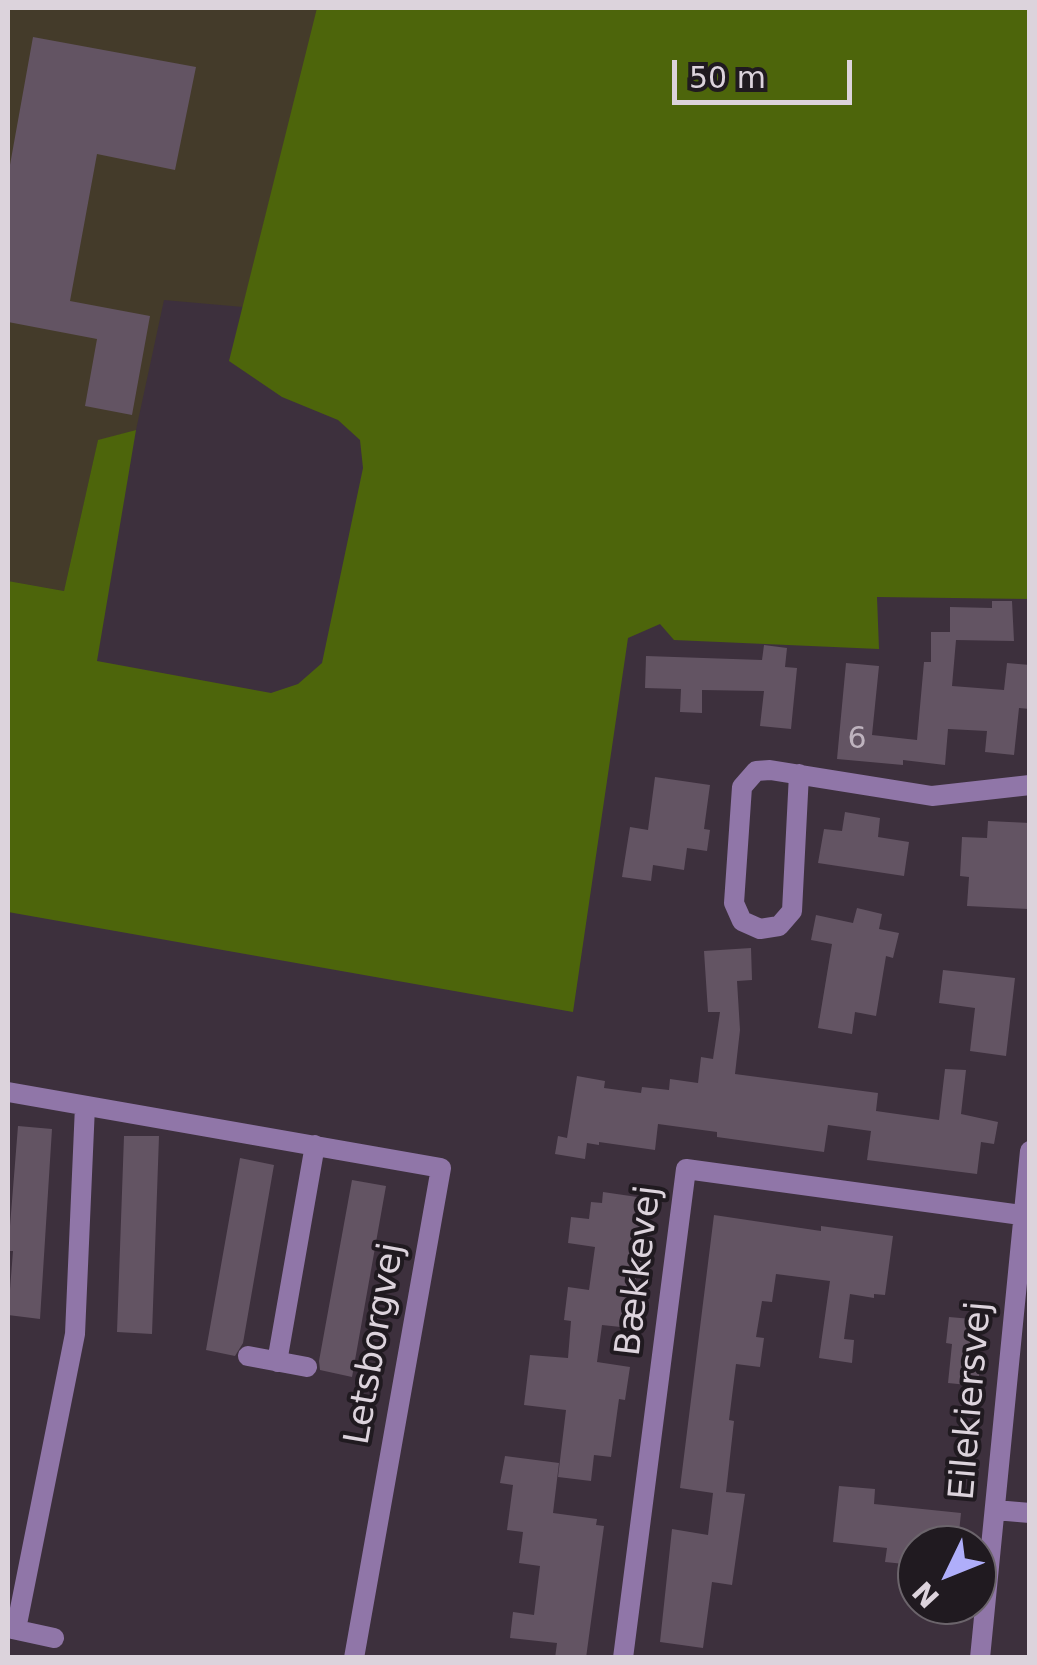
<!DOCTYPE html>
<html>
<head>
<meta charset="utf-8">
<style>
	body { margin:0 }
	#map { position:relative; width:1037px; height:1665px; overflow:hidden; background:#3d303d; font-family:"DejaVu Sans",sans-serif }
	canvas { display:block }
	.frame { position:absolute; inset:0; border:10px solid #dcd3dc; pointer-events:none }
	.north { position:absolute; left:897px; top:1525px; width:100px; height:100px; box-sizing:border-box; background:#201a20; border:2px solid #6b646b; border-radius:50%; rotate:227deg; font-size:28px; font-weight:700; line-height:40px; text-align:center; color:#dcd3dc }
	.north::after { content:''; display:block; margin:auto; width:35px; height:45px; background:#afaefa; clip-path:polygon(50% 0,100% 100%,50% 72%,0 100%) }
	.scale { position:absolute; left:672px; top:60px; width:180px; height:45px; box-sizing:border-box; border:5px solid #dcd3dc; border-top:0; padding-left:12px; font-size:30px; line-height:35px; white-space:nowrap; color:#dcd3dc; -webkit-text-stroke:8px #201a20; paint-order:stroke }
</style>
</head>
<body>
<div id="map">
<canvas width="1037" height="1665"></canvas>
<div class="frame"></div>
<div class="north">N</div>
<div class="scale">50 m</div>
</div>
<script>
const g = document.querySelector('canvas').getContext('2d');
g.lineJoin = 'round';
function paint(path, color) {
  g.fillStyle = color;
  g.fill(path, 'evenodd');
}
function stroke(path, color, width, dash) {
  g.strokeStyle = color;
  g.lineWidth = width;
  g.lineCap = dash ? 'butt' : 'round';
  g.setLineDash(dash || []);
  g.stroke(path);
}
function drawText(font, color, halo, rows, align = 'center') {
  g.font = font + ' "DejaVu Sans",sans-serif';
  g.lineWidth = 8;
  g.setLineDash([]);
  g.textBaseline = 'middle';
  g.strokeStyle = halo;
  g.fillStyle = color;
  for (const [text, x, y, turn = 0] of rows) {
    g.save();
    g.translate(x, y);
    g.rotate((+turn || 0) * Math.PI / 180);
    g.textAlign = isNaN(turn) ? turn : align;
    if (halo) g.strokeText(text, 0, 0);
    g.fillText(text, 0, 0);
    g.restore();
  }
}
paint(new Path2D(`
	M8 8H318L243 307 164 300 136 430 98 441 64 591 8 581Z`), '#443b2a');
paint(new Path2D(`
	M317 8H1029V599L877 597 879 649 674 640 660 624 628 638 573 1012 8 912V581L64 591 98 440 136 430 97 661 271 693 298 684 322 663 363 468 360 440 338 420 282 397 229 361Z`), '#4d650b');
paint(new Path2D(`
	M33 37 196 67 175 170 97 154 70 301 150 316 132 415 85 406 97 339 8 322V176Z
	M992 601H1012L1014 641 956 640 952 686 1004 690 1007 663 1030 665V709L1019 708 1014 755 985 752 987 731 948 729 945 765 903 760V765L837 759 846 663 879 666 872 735 917 740 924 662H931V632H950V607L992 608Z
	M764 645 787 648 785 667 797 668 791 729 760 726 764 691 702 690V713L680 712 681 689 645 688 646 656 762 660Z
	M655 777 710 785 704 829 710 830 707 851 687 848 684 870 653 865 651 881 622 877 630 827 648 830Z
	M845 812 880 818 878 837 909 842 904 876 818 863 824 829 842 831Z
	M988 821 1030 823 1028 909 967 906 969 877 960 876 962 837 987 838Z
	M857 908 882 914 879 929 899 933 893 958 886 956 876 1016 855 1012 852 1034 818 1028 832 944 811 940 816 915 853 923Z
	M751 948 752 980 737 981 740 1030 735 1074 878 1093 876 1111 939 1120 945 1069 966 1070 961 1114 998 1122 994 1144 981 1142 977 1174 867 1160 871 1131 828 1125 824 1152 717 1137V1132L658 1124 655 1150 599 1142V1145L587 1143 585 1159 555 1154 558 1136 567 1138 577 1076 605 1081 604 1088 641 1093 642 1087 669 1090 670 1079 698 1083 701 1057 713 1059 720 1012H708L704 951Z
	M943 970 1015 978 1006 1056 970 1051 975 1008 939 1003Z
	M18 1126 52 1129 40 1319 8 1315 13 1251H8Z
	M124 1136H159L152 1334 117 1332Z
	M240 1158 274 1165 243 1343 235 1356 206 1350Z
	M352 1180 386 1186 352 1377 320 1370 319 1361Z
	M603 1192 644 1198 642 1209H645L639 1257 646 1258 643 1279 636 1278 630 1328 602 1325 597 1362 630 1367 625 1400 619 1399 611 1457 594 1455 591 1481 558 1477 566 1410 524 1405 530 1355 568 1358 571 1321 564 1320 568 1287 589 1290 595 1247 568 1243 571 1217 589 1219 591 1202 602 1203Z
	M714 1215 821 1231V1226L893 1236 885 1295 874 1294V1298L850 1294 844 1339 854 1340 852 1363 819 1358 830 1281 776 1274 772 1302 762 1301 756 1337 764 1338 760 1367 736 1364 729 1420 734 1421 726 1492 745 1494 732 1585 712 1582 703 1648 660 1642 672 1529 708 1535 713 1493 680 1488Z
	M949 1317 972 1319 970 1343 982 1344 978 1386 948 1383 952 1344 946 1343Z
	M505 1456 559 1463 553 1513 597 1519 596 1525 604 1526 586 1658H555L557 1643 510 1638 513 1612 534 1615 540 1566 519 1563 523 1532 507 1530 513 1485 500 1483Z
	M839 1486 875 1489 874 1504 961 1513 958 1542 917 1538 914 1565 885 1562 887 1548 833 1542Z`), '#635463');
stroke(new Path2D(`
	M799 774 792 911 779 926 760 929 742 921 734 903 742 787 756 771 770 770 932 796 1030 785
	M8 1092 441 1168 354 1658
	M248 1356 307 1367
	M277 1362 315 1145
	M995 1510 1030 1513
	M8 1628 54 1638
	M16 1629 75 1334 85 1106
	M623 1658 686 1169 1021 1215
	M980 1658 1030 1151`), '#9076a8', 20);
drawText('30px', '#beb3be', null, [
	["6",857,740]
]);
drawText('35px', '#dcd3dc', '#201a20', [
	["Bækkevej",640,1271,-83],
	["Letsborgvej",376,1344,-80],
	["Eilekiersvej",972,1401,-85]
]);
</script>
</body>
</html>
